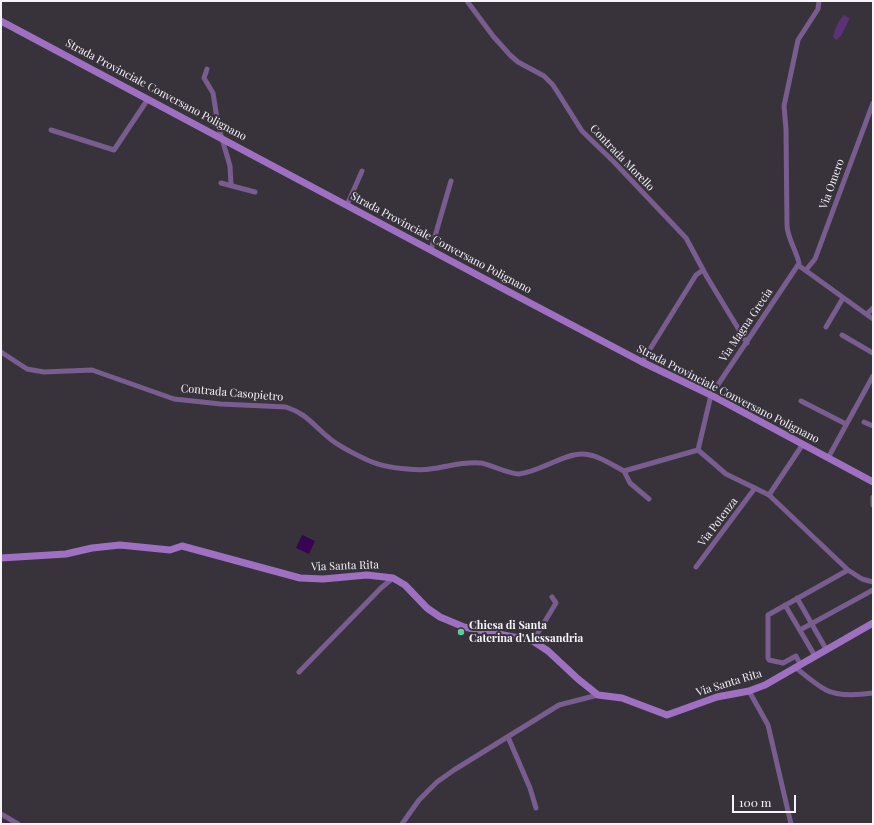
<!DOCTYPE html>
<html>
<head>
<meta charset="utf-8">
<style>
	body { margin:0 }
	#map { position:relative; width:874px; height:825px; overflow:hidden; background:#38333b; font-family:"Playfair Display",serif }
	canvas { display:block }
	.frame { position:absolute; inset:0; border:2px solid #f6f3f9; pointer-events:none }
	.scale { position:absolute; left:732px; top:795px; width:64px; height:18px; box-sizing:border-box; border:2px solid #f6f3f9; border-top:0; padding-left:5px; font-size:12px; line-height:14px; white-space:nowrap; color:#f6f3f9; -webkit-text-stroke:3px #38333b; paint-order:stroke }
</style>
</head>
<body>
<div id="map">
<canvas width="874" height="825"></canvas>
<div class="frame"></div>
<div class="scale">100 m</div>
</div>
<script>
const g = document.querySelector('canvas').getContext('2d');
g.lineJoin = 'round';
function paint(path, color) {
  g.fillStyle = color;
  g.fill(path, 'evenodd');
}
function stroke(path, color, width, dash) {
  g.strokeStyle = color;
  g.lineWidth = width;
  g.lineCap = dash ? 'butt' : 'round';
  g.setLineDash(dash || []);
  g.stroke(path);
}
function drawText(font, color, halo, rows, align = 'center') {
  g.font = font + ' "Playfair Display",serif';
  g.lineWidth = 4;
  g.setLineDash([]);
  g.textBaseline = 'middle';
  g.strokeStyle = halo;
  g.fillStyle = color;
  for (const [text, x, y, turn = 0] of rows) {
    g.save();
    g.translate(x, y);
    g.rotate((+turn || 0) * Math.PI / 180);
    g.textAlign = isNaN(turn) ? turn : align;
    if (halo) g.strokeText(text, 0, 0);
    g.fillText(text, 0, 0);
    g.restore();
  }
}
paint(new Path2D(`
	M844 15 849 18V20L841 36 836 40 833 37C835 29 838 21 844 15Z`), '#5c3178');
paint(new Path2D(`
	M302 535 315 541 309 554 296 548Z`), '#380353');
stroke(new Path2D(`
	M467 1 493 36 510 55 518 62 544 76 553 85 582 131 614 162 686 238 707 277 747 343
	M207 69 204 78 213 93 218 125 230 166 231 185
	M51 130 114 150 148 99
	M221 183 255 192
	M347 205 362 171
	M431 250 451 181
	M798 265 799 263C796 250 788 239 787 226L786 129 784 106 798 40 818 9 819 1
	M798 265 873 319
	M806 270 815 259 873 103
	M867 314 873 308
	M826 327 843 298
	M842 335 873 353
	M1 352 27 369 44 372 92 370 174 399 221 404 286 407C307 414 312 424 328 437 336 445 367 461 378 464 389 468 420 471 430 469 448 467 462 461 481 463 492 465 508 474 519 474 539 472 563 454 582 454 597 454 612 465 624 471L698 450 711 395 798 265
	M642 362 696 275 703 270
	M801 401 846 424
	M864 422 873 426
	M698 450 726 474 769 495 848 570 862 579 873 582
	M828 458 873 376
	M624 471 630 483 649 499
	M769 495 803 444
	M873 497V505
	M696 567 755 488
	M797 598 826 649
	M785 605 815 656
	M800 630 873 590
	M533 641 556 603 552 597
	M800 664 796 656 783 663 769 660 768 658V615L848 570
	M795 667C805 675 815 684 826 690 839 697 859 695 873 693
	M299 672 381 588 393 578
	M749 691 768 725 791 824
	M508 737 530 788 536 808
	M1 814 18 824
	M402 824 419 800 437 782 454 770 559 705 598 695`), '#795c90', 5);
stroke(new Path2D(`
	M1 21 498 286 642 362 711 395 873 482
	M1 558 66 554 92 548 120 545 170 550 182 546 300 578 323 579 367 575 393 578 405 585 427 608 440 617 464 627 533 641 548 651 578 679 598 695 622 698 667 715 717 697 749 691 765 685 873 623`), '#9f70c2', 7);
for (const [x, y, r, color] of [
	[461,632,4,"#52d397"]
]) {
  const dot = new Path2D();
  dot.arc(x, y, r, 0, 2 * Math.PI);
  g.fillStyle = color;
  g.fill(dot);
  stroke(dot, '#38333b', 1.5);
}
drawText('11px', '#f6f3f9', '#38333b', [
	["Strada Provinciale Conversano Polignano",156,90,28],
	["Contrada Morello",622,158,46],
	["Via Omero",832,184,-70],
	["Strada Provinciale Conversano Polignano",441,243,28],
	["Via Magna Grecia",746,325,-56],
	["Contrada Casopietro",232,393,5],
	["Strada Provinciale Conversano Polignano",728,394,27],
	["Via Potenza",718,522,-53],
	["Via Santa Rita",345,566,-2],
	["Via Santa Rita",729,683,-17]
]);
drawText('bold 11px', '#f6f3f9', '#38333b', [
	["Chiesa di Santa",469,626],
	["Caterina d'Alessandria",469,639]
], 'left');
</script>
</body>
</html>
